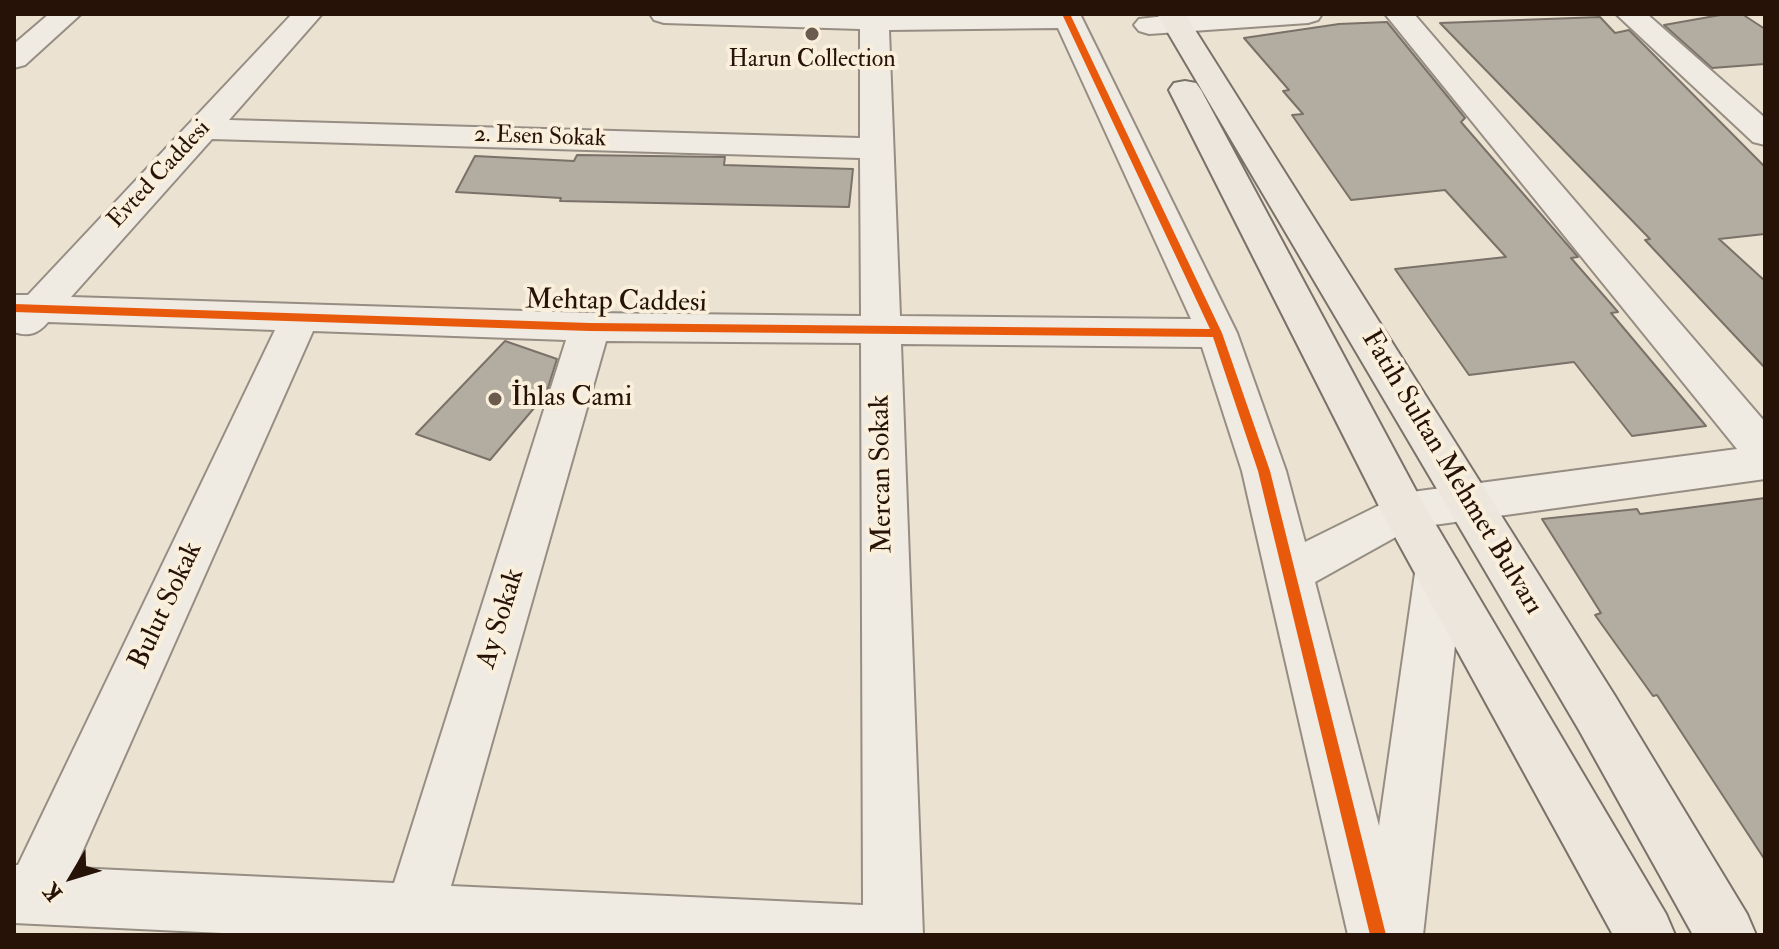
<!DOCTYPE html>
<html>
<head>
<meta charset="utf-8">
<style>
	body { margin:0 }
	#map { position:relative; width:1779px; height:949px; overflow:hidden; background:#ece2d2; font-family:"IM FELL Double Pica",serif }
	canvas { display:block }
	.frame { position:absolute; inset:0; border:16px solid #261207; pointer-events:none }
	.north { position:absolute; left:32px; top:837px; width:80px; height:80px; -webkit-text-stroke:6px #f9efdb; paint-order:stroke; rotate:232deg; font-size:22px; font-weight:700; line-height:32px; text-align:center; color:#261207 }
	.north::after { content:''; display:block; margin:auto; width:28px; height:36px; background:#261207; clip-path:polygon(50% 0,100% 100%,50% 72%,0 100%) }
</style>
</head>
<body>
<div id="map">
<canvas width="1779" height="949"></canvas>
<div class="frame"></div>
<div class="north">K</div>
</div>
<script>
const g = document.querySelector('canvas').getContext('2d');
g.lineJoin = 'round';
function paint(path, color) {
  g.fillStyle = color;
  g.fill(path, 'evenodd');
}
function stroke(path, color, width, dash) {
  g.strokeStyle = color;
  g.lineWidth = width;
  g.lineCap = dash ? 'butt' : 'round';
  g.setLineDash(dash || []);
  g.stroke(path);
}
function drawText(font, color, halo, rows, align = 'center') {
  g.font = font + ' "IM FELL Double Pica",serif';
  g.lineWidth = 8;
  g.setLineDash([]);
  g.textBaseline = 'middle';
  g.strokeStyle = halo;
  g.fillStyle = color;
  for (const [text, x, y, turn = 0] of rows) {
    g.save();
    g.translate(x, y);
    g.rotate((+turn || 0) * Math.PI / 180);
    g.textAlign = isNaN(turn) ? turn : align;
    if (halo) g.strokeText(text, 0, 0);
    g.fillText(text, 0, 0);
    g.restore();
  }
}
const building = new Path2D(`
	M1726 14H1742L1765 29V64L1712 68 1664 25Z
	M1600 17 1615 33 1629 30 1765 167V234L1719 239 1765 281V368L1645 240 1650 239 1440 23Z
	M1387 22 1465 118 1461 122 1578 257 1571 258 1618 312 1611 313 1706 426 1632 436 1574 362 1469 375 1395 269 1506 257 1445 190 1351 200 1292 115 1303 114 1283 91 1289 90 1244 38 1339 24Z
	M577 155 725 157 724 165 853 169 849 207 560 201 561 198 456 192 475 156 574 161Z
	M505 341 557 359 546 394 490 460 416 434Z
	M1765 498V860L1657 695 1653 696 1595 615 1601 613 1542 519 1637 509 1640 514Z`);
paint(building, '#b3aca0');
stroke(building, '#7a7168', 2);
const minor = new Path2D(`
	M49 14H81L25 65 14 68V44Z
	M292 14H322L229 120 860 138V29L664 23 654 20 650 14H1080L1237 333 1286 471 1305 542 1404 493 1737 449 1385 14H1414L1765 422V479L1412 528 1315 582 1379 826 1415 573 1422 559 1439 553 1456 559 1463 573 1423 935H1348L1242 471 1202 347 901 344 923 935H264L14 923V865H18L275 330 48 322C38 334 29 337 14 332V295H28ZM1058 28 1191 319 900 316 889 30ZM212 139 860 158 861 316 590 313 71 297ZM313 331 566 340 394 883 75 868ZM606 341 861 343 863 905 451 886Z
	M1181 14H1322L1318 20 1308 23 1149 34 1139 31 1134 25 1139 19Z
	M1616 14H1647L1765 118V145L1753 142Z`);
const major = new Path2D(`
	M1157 14H1185L1615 696 1747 914 1756 935H1693L1579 730Z
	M1185 81 1196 83 1201 90 1420 498 1666 914 1675 935H1613L1388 524 1169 90 1174 83Z`);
stroke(minor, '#968d83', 4);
stroke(major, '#7a7168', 4);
paint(minor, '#efeae2');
paint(major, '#ece6dd');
paint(new Path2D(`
	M1062 14H1070L1222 333 1270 471 1386 935H1370L1258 471 1213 337 590 331 14 312V304L590 323 1210 329Z`), '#e8590c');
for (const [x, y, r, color] of [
	[812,34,8,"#6b5b4e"],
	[495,399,8,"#6b5b4e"]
]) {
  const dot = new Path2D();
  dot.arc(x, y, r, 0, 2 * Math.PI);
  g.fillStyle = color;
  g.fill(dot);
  stroke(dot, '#f9efdb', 3);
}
drawText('24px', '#261207', '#f9efdb', [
	["Harun Collection",812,61]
]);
drawText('24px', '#261207', '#f9efdb', [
	["2. Esen Sokak",540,138,2],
	["Evted Caddesi",160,175,-47]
]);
drawText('28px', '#261207', '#f9efdb', [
	["Mehtap Caddesi",616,303,1],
	["Fatih Sultan Mehmet Bulvarı",1451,473,59],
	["Mercan Sokak",883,474,-91],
	["Bulut Sokak",167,606,-65],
	["Ay Sokak",502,619,-73]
]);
drawText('28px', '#261207', '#f9efdb', [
	["İhlas Cami",511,399]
], 'left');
</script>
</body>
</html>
